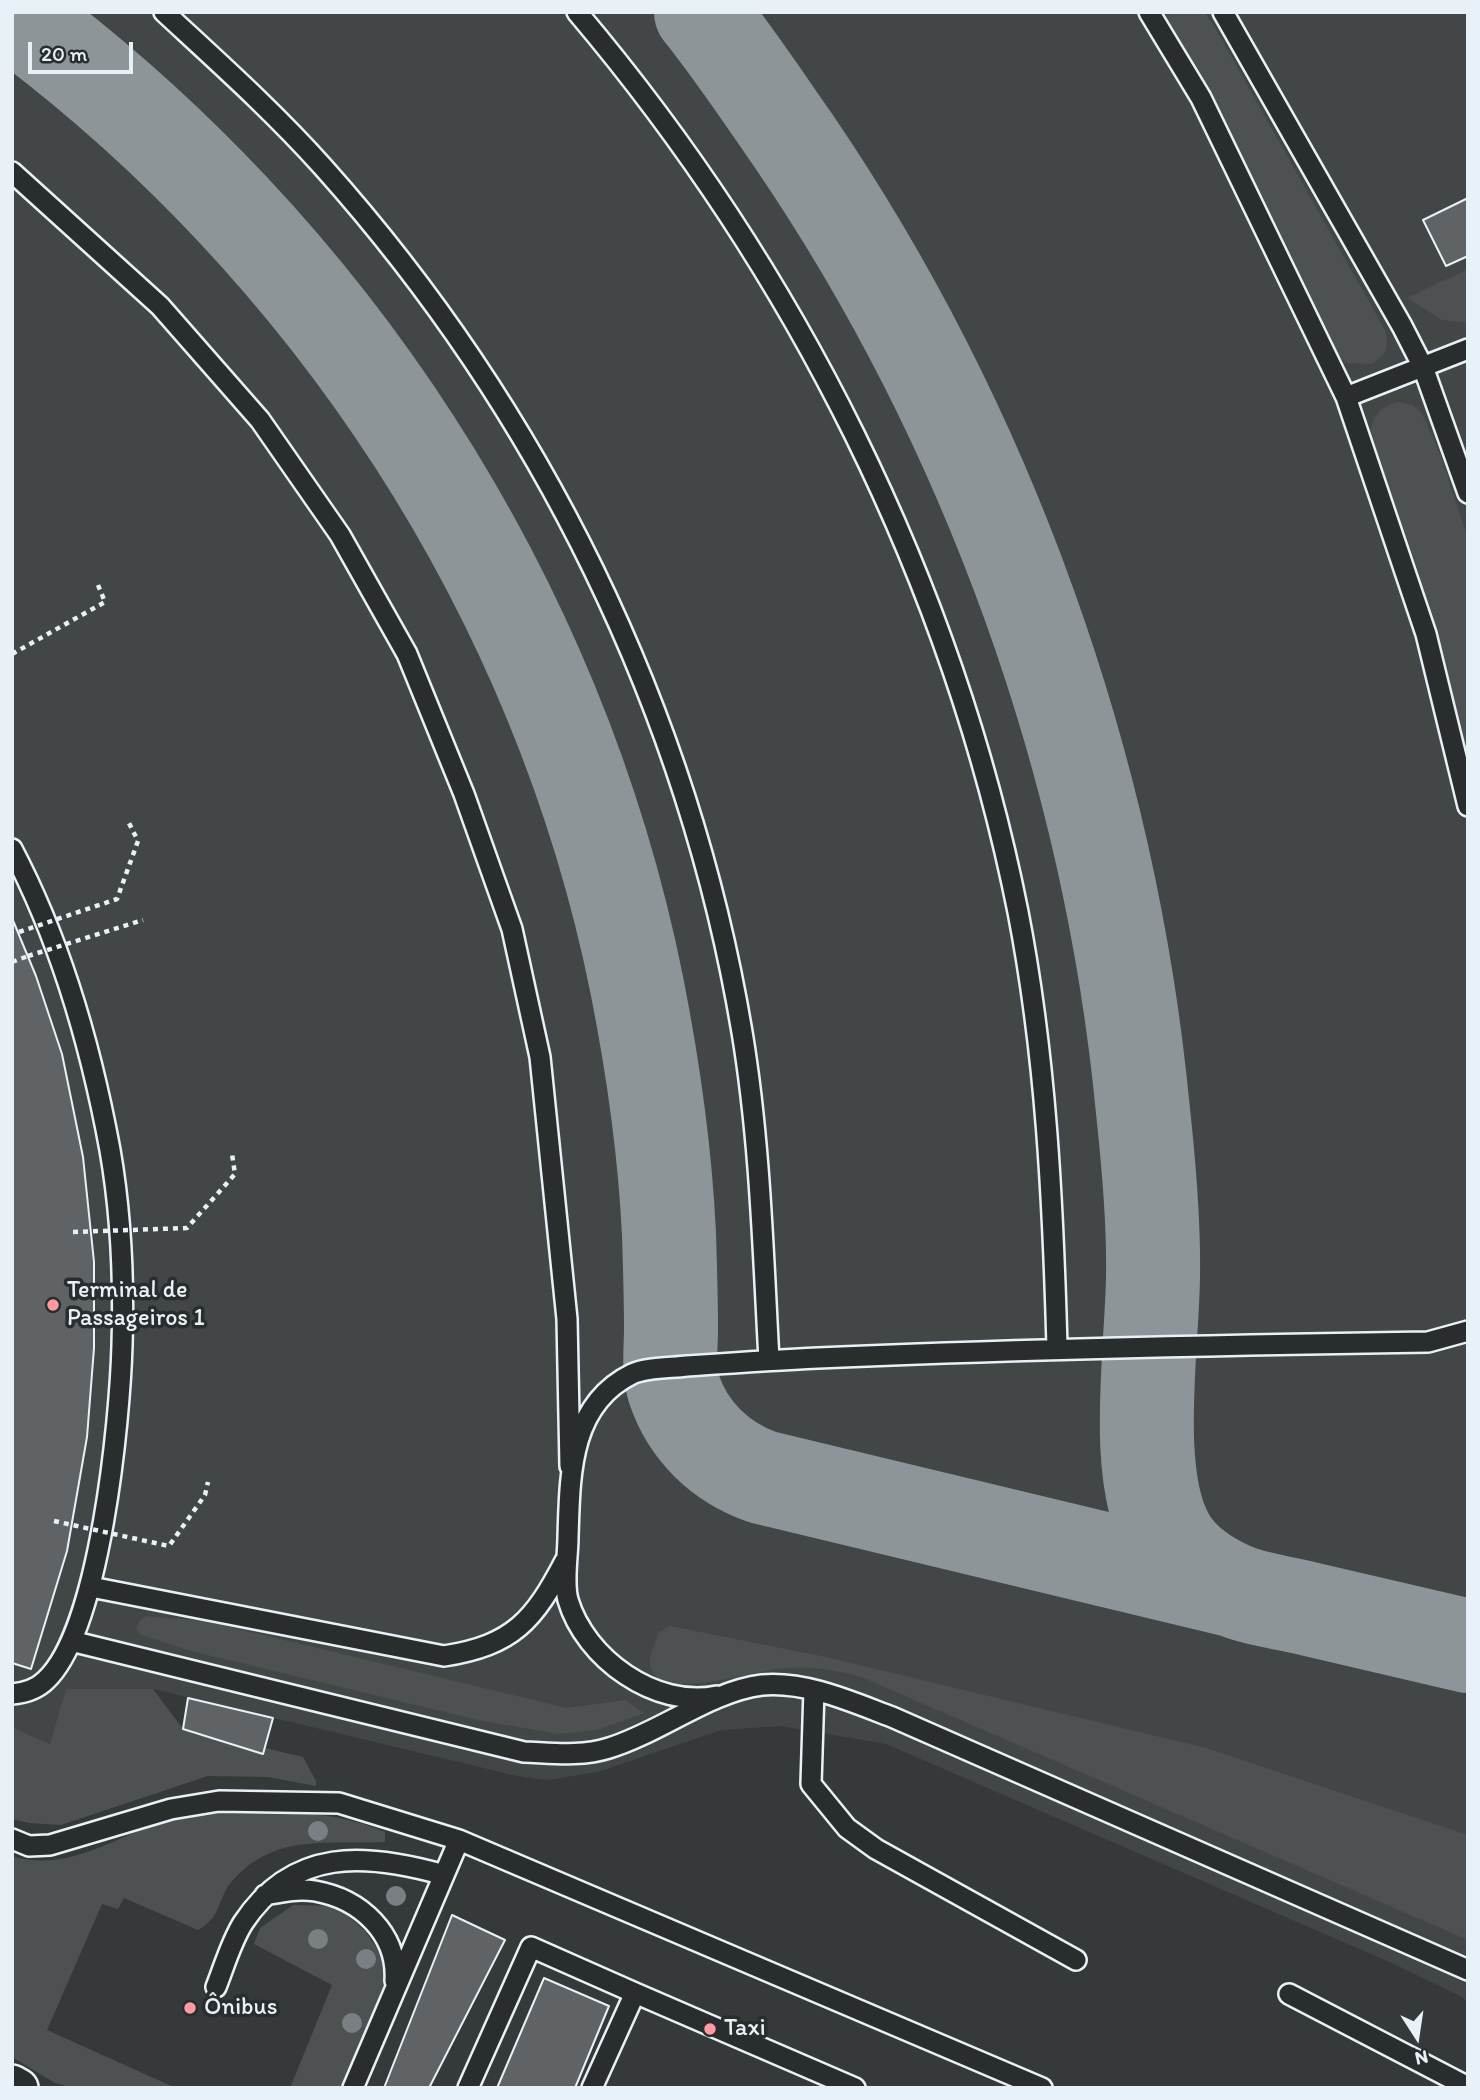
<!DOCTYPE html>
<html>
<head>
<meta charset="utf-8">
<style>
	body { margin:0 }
	#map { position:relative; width:1480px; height:2100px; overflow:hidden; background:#35393a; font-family:Itim,sans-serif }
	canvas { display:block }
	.frame { position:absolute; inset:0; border:14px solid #e8f1f8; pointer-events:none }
	.north { position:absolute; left:1382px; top:2002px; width:70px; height:70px; -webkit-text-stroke:5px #2a2d2e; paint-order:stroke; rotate:168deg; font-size:19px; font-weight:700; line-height:28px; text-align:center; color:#e8f1f8 }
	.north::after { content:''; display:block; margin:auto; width:24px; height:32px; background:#e8f1f8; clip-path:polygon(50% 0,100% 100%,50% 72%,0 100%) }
	.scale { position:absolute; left:28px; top:42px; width:105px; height:32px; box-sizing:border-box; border:4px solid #e8f1f8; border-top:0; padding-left:9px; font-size:21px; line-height:24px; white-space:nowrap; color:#e8f1f8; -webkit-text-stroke:5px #2a2d2e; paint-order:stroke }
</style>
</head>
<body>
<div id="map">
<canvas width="1480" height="2100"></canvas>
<div class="frame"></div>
<div class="north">N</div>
<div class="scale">20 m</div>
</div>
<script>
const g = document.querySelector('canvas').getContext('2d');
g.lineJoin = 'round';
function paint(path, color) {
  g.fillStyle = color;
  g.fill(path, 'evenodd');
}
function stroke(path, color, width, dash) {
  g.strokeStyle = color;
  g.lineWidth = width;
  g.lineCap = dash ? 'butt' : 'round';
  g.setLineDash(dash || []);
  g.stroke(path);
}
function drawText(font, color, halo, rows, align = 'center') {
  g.font = font + ' Itim,sans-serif';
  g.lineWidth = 7;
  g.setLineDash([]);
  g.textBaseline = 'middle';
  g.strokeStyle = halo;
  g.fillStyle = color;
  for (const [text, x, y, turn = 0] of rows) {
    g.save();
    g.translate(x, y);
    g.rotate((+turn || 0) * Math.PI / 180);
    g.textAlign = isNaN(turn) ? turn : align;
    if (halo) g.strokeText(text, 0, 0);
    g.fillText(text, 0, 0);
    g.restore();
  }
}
paint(new Path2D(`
	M12 12H1468V2003L1462 1997 1394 1964 886 1744 780 1726 721 1730 598 1772 547 1780 517 1776 153 1689 50 1744 12 1727Z`), '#424647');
paint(new Path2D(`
	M1159 12H1205L1218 33 1386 332C1389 349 1386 354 1372 364L1346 363 1335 353C1282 236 1225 122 1159 12Z
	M1468 269V323L1442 320 1407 298Z
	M1399 402 1412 405 1422 413 1441 457 1468 538V758L1418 571 1370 434C1373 416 1380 406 1399 402Z
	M147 1616 205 1621 567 1708 625 1700 644 1713 597 1730 558 1734 478 1720 191 1651 141 1635 136 1628 141 1619Z
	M670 1626 826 1657 1206 1748 1468 1835V1940L859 1676C833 1670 811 1666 784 1668 757 1670 671 1699 653 1673 645 1661 655 1644 659 1632Z
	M66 1689H153L183 1729 262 1754 265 1748 303 1757 316 1781V1786L268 1777 208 1776 61 1825 29 1823 12 1819V1727L50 1744Z
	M224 1808C278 1812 335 1810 385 1832V1842C328 1845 276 1833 234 1879 216 1898 224 1915 198 1930L124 1898 118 1909 102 1904 47 2030 176 2088H74L55 2083 12 2057V1856C69 1875 128 1830 181 1814 195 1811 210 1810 224 1808Z
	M293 1905 337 1906 366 1932 390 1968 344 2088H290L332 1985 254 1944 260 1928Z`), '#4d5152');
stroke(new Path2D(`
	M701 12C734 53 763 97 793 140 988 426 1110 766 1143 1111 1149 1166 1154 1222 1153 1277 1152 1351 1132 1477 1169 1539 1182 1561 1206 1577 1229 1588 1251 1599 1281 1602 1305 1608 1359 1621 1414 1633 1468 1646
	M12 13C330 248 559 597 637 986 653 1067 665 1150 669 1234 670 1265 671 1297 671 1329 671 1348 668 1371 674 1389 688 1431 720 1462 762 1477L1232 1590`), '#8e9599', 94);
const building = new Path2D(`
	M1468 198V256L1446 266 1423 220Z
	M12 918 36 976 62 1054 83 1157 94 1262V1348L87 1437 67 1551 31 1669 12 1663Z
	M188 1698 273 1718 263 1754 183 1729Z
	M452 1915 505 1940 429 2088H384Z
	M544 1978 609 2006 575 2088H497Z`);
paint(building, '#5f6365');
stroke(building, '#e8f1f8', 2);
const lane = new Path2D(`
	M164 12C218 62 274 112 323 167 540 410 688 710 742 1032 760 1140 763 1250 769 1360
	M577 12C795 270 952 581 1018 912 1046 1056 1053 1201 1057 1347
	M1149 12 1201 98 1346 397 1426 634 1468 806
	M1223 12 1402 326 1423 367 1468 493
	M12 172 160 306 260 420 340 535 407 654 464 794 512 929 540 1057 567 1319 570 1466
	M1346 397 1468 349
	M12 849C61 942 91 1047 110 1150 121 1213 124 1281 122 1345 120 1420 100 1629 46 1680 37 1689 24 1693 12 1694
	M91 1587 444 1656C514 1645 534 1620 565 1561
	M71 1641 524 1752C552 1753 581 1757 609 1748 659 1733 711 1691 762 1685 806 1681 852 1702 892 1717L1468 1970
	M814 1690 811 1784 847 1828 876 1849 1076 1960
	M717 1696C655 1709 585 1658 568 1600 563 1582 568 1556 568 1537 570 1476 569 1405 632 1374 647 1367 671 1368 687 1366 731 1363 774 1360 818 1358 1021 1349 1224 1345 1428 1342L1468 1331
	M12 1839 29 1846 50 1845 171 1809 219 1801 339 1803 459 1840 1042 2088
	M265 1895C281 1892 298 1888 315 1891 361 1899 398 1934 395 1981
	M216 1987C224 1967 231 1942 243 1923 293 1847 366 1853 444 1875
	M1289 1994 1468 2087
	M353 2088 459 1840
	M468 2088 531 1947 635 1993
	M592 2088 635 1993 855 2088`);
const street = new Path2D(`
	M12 2084 19 2088`);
stroke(lane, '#e8f1f8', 24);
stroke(street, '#e8f1f8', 42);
stroke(new Path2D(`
	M12 654 105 602 98 585
	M12 962 28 956`), '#e8f1f8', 4.5, [5, 5]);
stroke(lane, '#2a2d2e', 19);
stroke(street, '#2a2d2e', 37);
stroke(new Path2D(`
	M19 932 117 899 138 841 128 821
	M28 956 143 920
	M73 1232 187 1228 235 1174 232 1154
	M54 1521 169 1546 205 1495 208 1482`), '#e8f1f8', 4.5, [5, 5]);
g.fillStyle = '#7a7f83';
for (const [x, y] of [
	[318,1831],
	[396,1896],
	[318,1939],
	[366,1959],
	[352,2023]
]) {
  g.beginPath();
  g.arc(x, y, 10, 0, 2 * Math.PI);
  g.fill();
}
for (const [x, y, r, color] of [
	[53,1305,7,"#ff9aa2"],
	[190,2008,7,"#ff9aa2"],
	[710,2029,7,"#ff9aa2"]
]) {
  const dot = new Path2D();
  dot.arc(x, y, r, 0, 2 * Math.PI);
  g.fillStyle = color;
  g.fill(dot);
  stroke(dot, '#2a2d2e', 2.5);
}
drawText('24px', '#e8f1f8', '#2a2d2e', [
	["Terminal de",67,1291],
	["Passageiros 1",67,1319],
	["Ônibus",204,2008],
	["Taxi",724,2029]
], 'left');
</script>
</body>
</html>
